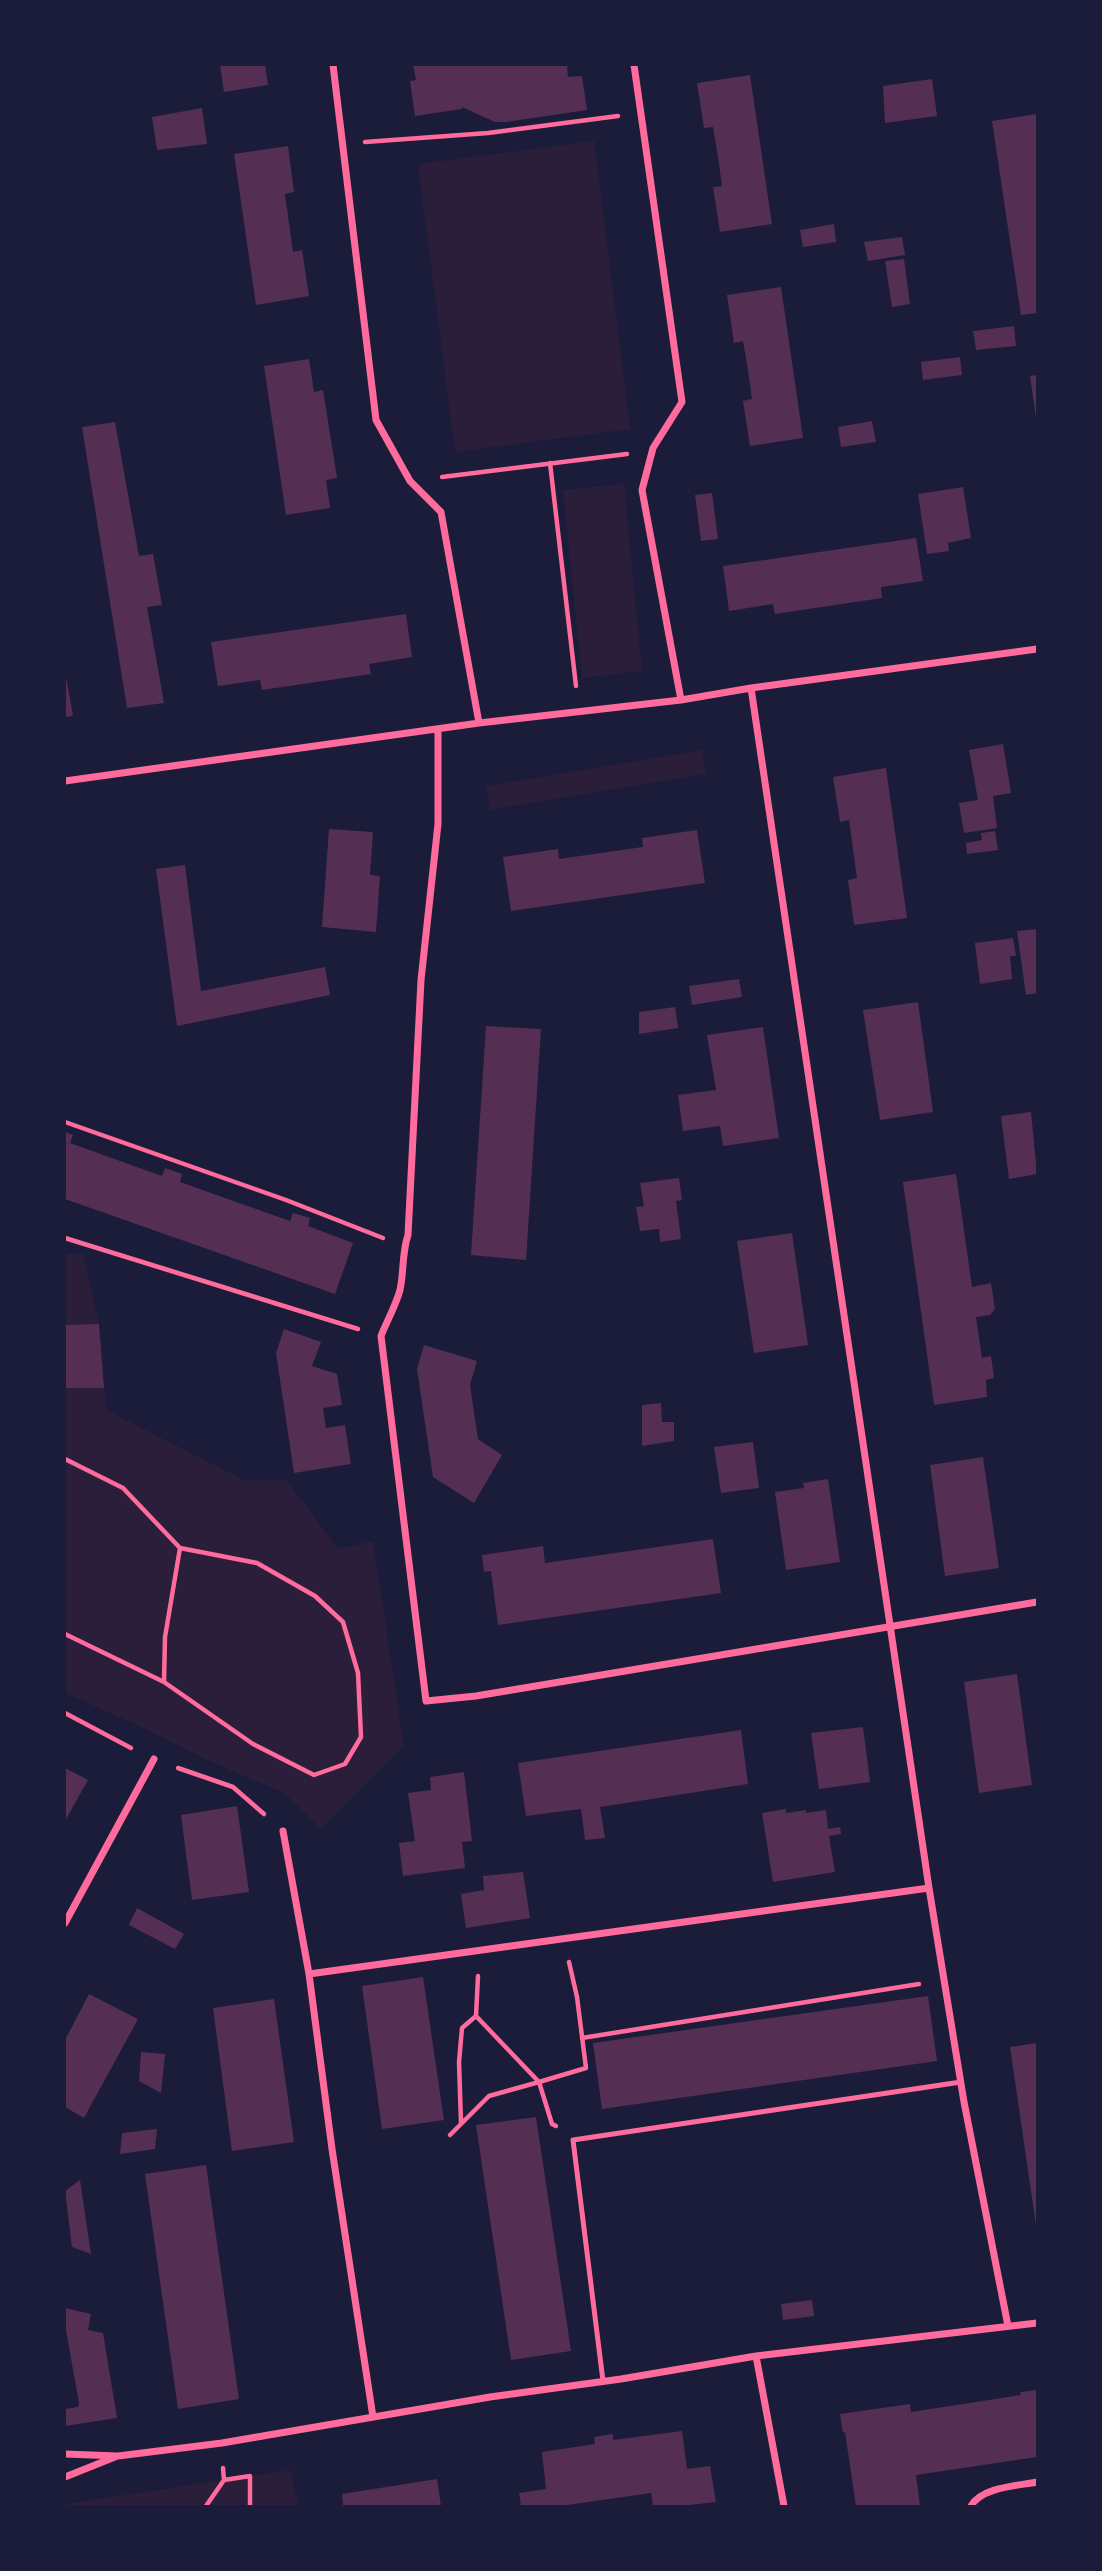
<!DOCTYPE html>
<html>
<head>
<meta charset="utf-8">
<style>
	body { margin:0 }
	#map { position:relative; width:1102px; height:2571px; overflow:hidden; background:#1b1b3a; font-family:Raleway,sans-serif }
	canvas { display:block }
	.frame { position:absolute; inset:0; border:66px solid #1b1b3a; pointer-events:none }
</style>
</head>
<body>
<div id="map">
<canvas width="1102" height="2571"></canvas>
<div class="frame"></div>
</div>
<script>
const g = document.querySelector('canvas').getContext('2d');
g.lineJoin = 'round';
function paint(path, color) {
  g.fillStyle = color;
  g.fill(path, 'evenodd');
}
function stroke(path, color, width, dash) {
  g.strokeStyle = color;
  g.lineWidth = width;
  g.lineCap = dash ? 'butt' : 'round';
  g.setLineDash(dash || []);
  g.stroke(path);
}
paint(new Path2D(`
	M594 141 630 429 455 452 418 164Z
	M624 484 642 671 582 678 563 490Z
	M702 750 706 774 490 810 486 786Z
	M65 1253 83 1254 99 1324 106 1410 244 1480H287L338 1549 373 1541 404 1746 321 1829 284 1793 209 1761 135 1724 65 1693Z
	M291 2470 298 2506H65V2504Z`), '#2a1e3b');
paint(new Path2D(`
	M220 65H265L268 85 224 92Z
	M413 65H573L567 67 568 77 582 76 587 110 506 122H495L462 107V109L415 116 410 81 416 80Z
	M750 75 772 224 720 232 713 187 722 186 718 157 713 127 704 128 697 83Z
	M932 79 937 116 885 123 883 86Z
	M202 108 207 144 157 150 152 117Z
	M1037 114V313L1021 315 992 121Z
	M288 146 294 192 285 194 293 252 302 250 309 296 256 305 234 154Z
	M834 224 836 242 803 247 800 230Z
	M902 237 905 255 868 261 864 242Z
	M904 259 910 304 892 307 885 261Z
	M781 287 803 438 750 446 743 401 752 399 748 370 743 341 734 343 727 295Z
	M1014 326 1016 346 976 350 973 331Z
	M960 357 962 375 923 380 921 362Z
	M309 359 314 392 323 390 337 478 326 480 330 508 286 515 264 366Z
	M1037 375V417L1036 418 1030 376Z
	M872 421 876 442 841 447 838 427Z
	M115 422 139 556 153 554 162 605 147 607 164 703 127 708 82 427Z
	M963 487 971 538 948 543 949 551 927 554 918 494Z
	M712 493 718 539 701 541 695 495Z
	M916 538 923 581 881 587 882 598 775 614 773 604 729 611 723 566Z
	M406 614 412 657 369 664 371 674 262 690 260 680 218 686 211 642Z
	M65 671 73 716 65 717Z
	M1003 744 1011 793 993 796 997 828 964 833 959 803 978 800 969 750Z
	M886 768 907 918 854 925 848 880 857 878 849 820 840 822 833 777Z
	M329 829 373 832 370 875 380 876 376 932 322 927Z
	M697 830 705 883 511 911 503 857 558 849 559 859 643 847 642 838Z
	M995 831 998 850 967 854 966 843 982 840 981 833Z
	M185 865 201 991 325 967 330 995 177 1026 156 869Z
	M1037 929V993L1026 995 1017 931Z
	M1013 938 1016 956H1010L1012 979 980 984 975 943Z
	M739 979 742 997 692 1005 689 986Z
	M918 1002 933 1112 880 1120 863 1010Z
	M675 1007 678 1028 639 1034V1012Z
	M486 1026 541 1029 526 1260 471 1255Z
	M763 1027 779 1138 723 1146 720 1126 683 1131 678 1095 716 1090 707 1035Z
	M1031 1112 1037 1174 1009 1179 1001 1116Z
	M65 1132 73 1135 70 1143 162 1176 165 1168 182 1174 180 1182 290 1221 293 1213 310 1218 308 1226 353 1243 335 1294 65 1199Z
	M956 1174 972 1287 991 1283 995 1309 990 1315 976 1317 982 1358 991 1356 994 1378 986 1380 987 1397 934 1405 903 1182Z
	M679 1178 682 1200 676 1201 681 1239 660 1242 659 1229 640 1231 636 1207 644 1206 640 1183Z
	M792 1233 808 1345 754 1353 737 1241Z
	M99 1324 104 1388H65V1325Z
	M284 1329 321 1342 312 1366 337 1374 342 1405 323 1408 326 1428 345 1425 351 1464 294 1473 276 1353Z
	M424 1345 477 1361 470 1385 478 1439 502 1455 474 1503 433 1477 417 1369Z
	M661 1403 662 1422H674V1441L642 1446V1405Z
	M753 1442 759 1488 721 1493 714 1447Z
	M983 1457 999 1568 945 1576 930 1465Z
	M828 1479 840 1562 786 1570 775 1492 804 1488 803 1483Z
	M713 1539 721 1593 498 1625 491 1571 484 1572 482 1555 543 1546 545 1563Z
	M1017 1674 1032 1785 979 1793 964 1682Z
	M863 1727 870 1782 819 1789 811 1733Z
	M741 1730 748 1784 600 1807 605 1838 585 1840 581 1809 526 1816 518 1763Z
	M65 1768 88 1780 65 1821Z
	M464 1772 472 1841 462 1842 465 1868 403 1876 399 1843 415 1841 408 1793 431 1790 430 1777Z
	M237 1806 249 1892 192 1900 181 1815Z
	M786 1809V1813L806 1810V1813L826 1810 828 1829 840 1827 841 1834 829 1836 835 1872 773 1882 762 1813Z
	M523 1872 530 1918 466 1928 461 1894 484 1890 483 1876Z
	M137 1908 184 1934 175 1949 129 1925Z
	M423 1977 444 2120 382 2129 362 1986Z
	M89 1994 138 2019 84 2118 65 2107V2040Z
	M928 1996 937 2061 602 2109 593 2043Z
	M274 1999 294 2142 232 2151 213 2008Z
	M1037 2043V2225H1036L1010 2047Z
	M141 2052 165 2054 161 2093 139 2081Z
	M536 2117 571 2351 511 2360 476 2125Z
	M157 2129 155 2149 120 2154 122 2133Z
	M206 2165 239 2399 178 2409 145 2174Z
	M80 2180 91 2254 72 2247 65 2191Z
	M812 2300 814 2316 783 2320 781 2304Z
	M65 2308 91 2314 88 2330 103 2333 117 2418 65 2426V2409L78 2407 79 2403 65 2325Z
	M1037 2390V2457L916 2475 920 2506H856L845 2432 843 2433 840 2414 910 2404 911 2412 1021 2395 1020 2392Z
	M682 2431 687 2469 710 2466 716 2502 680 2506H653L651 2493 560 2506H521L519 2493 546 2489 542 2452 595 2444 594 2437 613 2434V2440Z
	M437 2479 441 2506H343L342 2494Z`), '#542f53');
stroke(new Path2D(`
	M365 142 488 133 618 116
	M550 463 576 686
	M442 477 627 454
	M65 1122 286 1200 383 1238
	M65 1238 358 1329
	M65 1459 123 1488 180 1548 257 1563 315 1596 343 1622 358 1673 361 1737 345 1764 314 1775 253 1744 164 1682 165 1637 180 1548
	M65 1634 164 1682
	M65 1713 131 1748
	M178 1768 233 1787 264 1814
	M582 2038 919 1984
	M461 2123 459 2062 462 2028 476 2016
	M556 2126 552 2124 539 2082 586 2068 577 1997 569 1962
	M450 2135 489 2096 539 2082 476 2016 478 1976
	M224 2480 250 2476V2506
	M206 2506 224 2480 223 2468`), '#ff6b9d', 4.5);
stroke(new Path2D(`
	M603 2381 573 2140 961 2082`), '#ff6b9d', 5);
stroke(new Path2D(`
	M333 65 376 420 410 481 441 512 479 723
	M634 65 682 402 653 448 642 490 681 700
	M751 688 929 1888 964 2102 1008 2326
	M438 729V824L421 980 408 1235C402 1252 404 1271 400 1290 396 1305 387 1321 381 1336L426 1701 476 1696 1037 1602
	M65 781 479 723 681 700 751 688 1037 649
	M283 1831 309 1974 332 2149 373 2417
	M65 1923 154 1759
	M309 1974 929 1888
	M756 2356 784 2506
	M65 2454 118 2456 222 2443 490 2397 621 2379 756 2356 1037 2323
	M65 2477 115 2457
	M971 2506C982 2487 1017 2486 1037 2482`), '#ff6b9d', 7);
</script>
</body>
</html>
